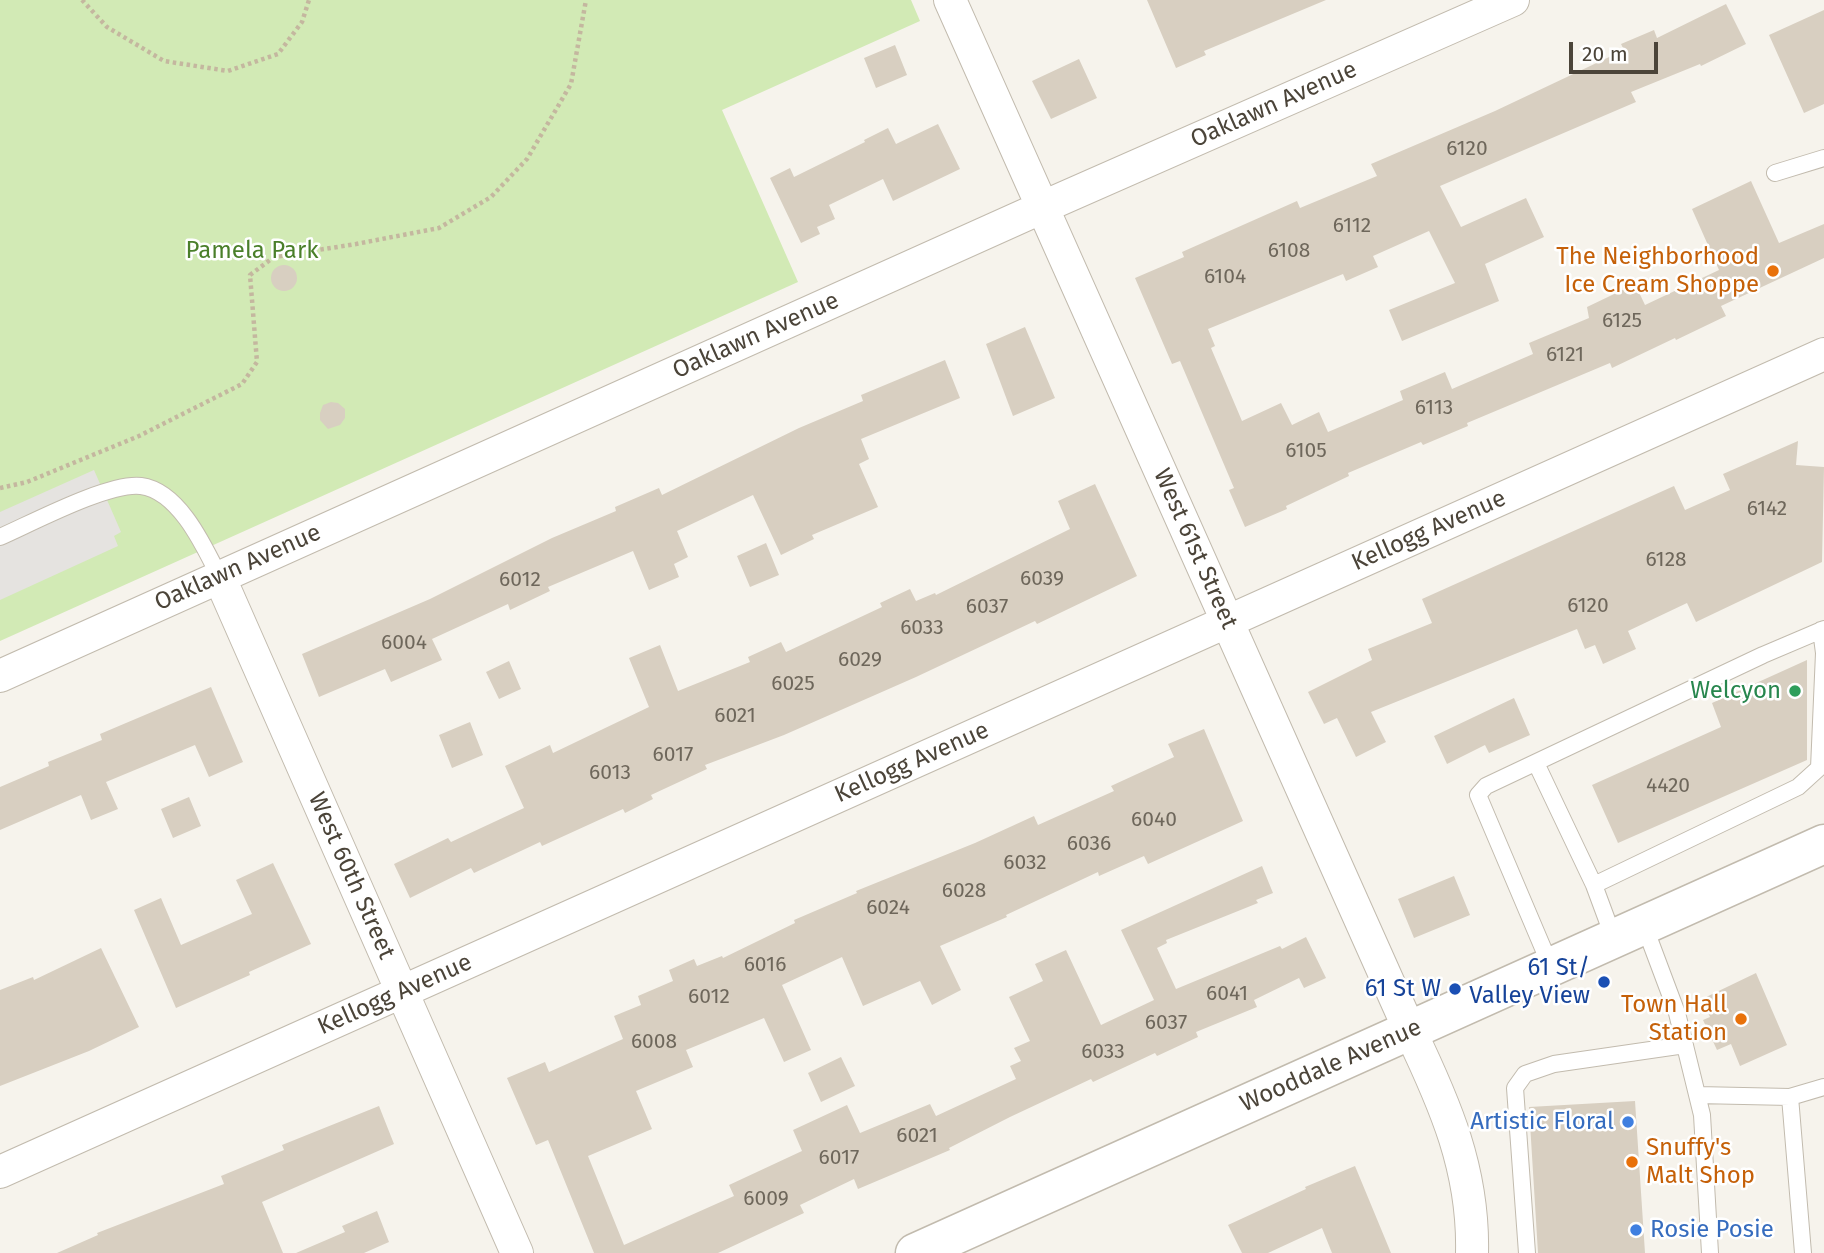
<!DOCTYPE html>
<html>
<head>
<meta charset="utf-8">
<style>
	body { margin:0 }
	#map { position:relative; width:1824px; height:1253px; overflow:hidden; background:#f6f3ec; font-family:"Fira Sans",sans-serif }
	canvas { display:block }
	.scale { position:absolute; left:1569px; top:42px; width:89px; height:32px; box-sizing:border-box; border:4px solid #4b4439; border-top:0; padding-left:9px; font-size:21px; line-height:24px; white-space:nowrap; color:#4b4439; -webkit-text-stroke:5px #fff; paint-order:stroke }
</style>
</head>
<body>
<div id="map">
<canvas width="1824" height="1253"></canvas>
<div class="scale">20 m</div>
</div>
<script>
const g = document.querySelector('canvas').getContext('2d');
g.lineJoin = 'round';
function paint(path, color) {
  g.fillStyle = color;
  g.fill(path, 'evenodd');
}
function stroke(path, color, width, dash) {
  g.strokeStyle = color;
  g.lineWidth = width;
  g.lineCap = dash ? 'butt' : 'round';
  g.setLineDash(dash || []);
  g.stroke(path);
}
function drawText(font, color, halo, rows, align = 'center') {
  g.font = font + ' "Fira Sans",sans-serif';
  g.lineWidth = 5;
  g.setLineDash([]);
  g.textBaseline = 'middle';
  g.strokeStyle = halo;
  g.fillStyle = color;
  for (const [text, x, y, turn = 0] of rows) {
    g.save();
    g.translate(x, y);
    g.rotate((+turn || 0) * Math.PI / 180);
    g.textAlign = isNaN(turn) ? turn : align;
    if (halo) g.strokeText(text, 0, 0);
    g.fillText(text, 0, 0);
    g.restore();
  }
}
paint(new Path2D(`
	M0 0H911L920 21 722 110 798 282 0 641Z`), '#d2eab5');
paint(new Path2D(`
	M94 470 121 532 114 536 118 546 0 600V512Z`), '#e5e3e0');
paint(new Path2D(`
	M1147 0H1326L1204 51 1206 55 1176 68Z
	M1726 4 1746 44 1701 66 1700 64 1631 92 1636 102 1440 186 1461 227 1526 198 1544 237 1485 264 1499 301 1402 341 1389 310 1455 283 1429 231 1373 256 1378 267 1346 281 1343 274 1208 329 1215 346 1211 348 1242 421 1281 403 1292 425 1319 412 1328 432 1403 400 1400 391 1445 372 1452 389 1533 354 1529 343 1589 318 1587 307 1635 284 1645 305 1719 270 1692 209 1751 181 1779 243 1824 224V258L1721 306 1726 316 1676 340 1675 338 1612 368 1610 363 1467 423 1468 426 1423 445 1421 442 1348 473 1349 476 1286 506 1287 509 1245 527 1229 490 1234 488 1180 361 1172 364 1135 278 1184 257 1182 252 1297 201 1300 208 1377 176 1371 164 1495 111 1624 50 1621 44 1654 30 1657 38Z
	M1824 10V104L1804 113 1769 35Z
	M895 45 907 75 876 88 864 58Z
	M1079 59 1097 98 1051 119 1032 81Z
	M938 124 960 169 893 201 883 179 829 205 835 219 817 227 820 234 801 243 770 178 790 168 794 177 865 142 864 140 888 128 896 144Z
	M271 278a13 13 0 1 1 26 0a13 13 0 1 1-26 0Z
	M1025 327 1055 398 1013 416 986 344Z
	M945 360 960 398 861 439 869 459 859 464 878 507 812 535 814 539 781 555 753 495 677 531 688 557 674 564 679 577 649 590 633 551 548 587 550 591 510 610 508 604 432 639 442 660 391 682 385 669 319 697 302 654 430 599 552 538 616 511 615 507 659 488 662 495 799 428 863 401 861 395Z
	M331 402 338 403 345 409V418L340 425 328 429 320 420V413L323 405Z
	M1798 441 1796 465 1824 467 1822 562 1696 622 1687 603 1628 631 1636 649 1603 664 1595 645 1585 649 1577 629 1371 712 1386 742 1356 757 1337 718 1324 724 1308 692 1372 660 1368 649 1432 623 1422 599 1674 486 1685 510 1730 490 1723 474Z
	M1095 484 1137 576 1037 624 1035 621 916 677 784 735 705 765 707 769 651 795 653 799 625 813 623 809 542 846 540 842 474 873 471 868 410 898 394 864 448 838 451 842 524 808 505 766 550 745 553 753 649 707 629 658 660 645 678 691 750 662 748 657 781 642 786 652 882 607 880 603 910 589 916 601 935 593 936 595 1070 529 1058 501Z
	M766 543 779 575 750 587 737 556Z
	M1807 660V760L1618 843 1592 785 1721 727 1712 703Z
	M509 661 521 689 499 699 486 672Z
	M211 687 243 762 209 777 195 745 106 782 118 809 91 820 81 795 0 830V787L49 766 48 762 102 740 100 734Z
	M1514 698 1530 735 1489 753 1485 745 1447 764 1434 736Z
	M470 722 483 755 452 768 439 735Z
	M1204 729 1243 821 1148 864 1144 856 1099 876 1098 872 1006 915 1007 917 940 946 961 990 932 1005 920 981 863 1006 842 957 782 985 811 1050 784 1062 764 1018 686 1050 693 1067 636 1091 652 1129 588 1156 624 1245 734 1196 729 1185 802 1151 793 1130 847 1105 860 1133 930 1104 936 1116 1016 1079 1010 1066 1021 1061 1014 1048 1030 1041 1009 997 1043 981 1035 964 1066 950 1101 1025 1154 1000 1121 930 1262 866 1273 893 1256 900 1258 903 1166 940 1167 943 1157 948 1176 989 1280 946 1282 949 1306 937 1326 978 1304 988 1299 978 1254 1000 1257 1007 1196 1032 1198 1037 1157 1056 1155 1053 1093 1082 1091 1079 1010 1117 949 1148 950 1150 858 1189 854 1179 800 1205 804 1213 718 1253H594L548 1140 536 1145 507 1078 545 1062 549 1072 623 1039 614 1016 641 1005 638 996 673 981 669 970 694 959 697 966 722 956 723 958 795 923 794 920 857 893 856 891 975 843 1034 816 1038 825 1114 791 1111 786 1174 757 1168 744Z
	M189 797 201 826 173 838 161 809Z
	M273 863 311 944 249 972 250 975 176 1008 134 910 161 898 181 945 252 914 236 880Z
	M1454 876 1470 915 1414 938 1398 899Z
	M101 948 139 1027 89 1051 0 1086V990L33 977 34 980Z
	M1756 973 1787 1045 1740 1066 1731 1044 1717 1050 1703 1020 1710 1017 1702 999Z
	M841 1057 855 1086 821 1102 808 1073Z
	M1635 1101 1645 1253H1538L1529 1107Z
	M379 1106 394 1144 262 1202 283 1253H57L98 1235 97 1233 224 1184 221 1176 284 1150 282 1145Z
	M1355 1166 1391 1253H1332L1322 1228 1268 1253H1242L1228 1225 1306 1189 1305 1187Z
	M377 1211 389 1242 364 1253H296L345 1232 342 1226Z`), '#d8cfc1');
const service = new Path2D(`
	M1775 173 1824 158
	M0 537C32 523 109 482 141 486 179 491 204 546 219 576
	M1536 763 1594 885 1614 939
	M1594 885 1798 787 1819 768 1824 653 1821 630
	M1644 925 1677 1013 1702 1115 1710 1253
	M1551 967 1478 795 1486 786 1763 655 1824 629
	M1697 1095 1790 1097
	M1527 1253 1515 1088 1525 1074 1554 1064 1685 1045
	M1803 1253 1790 1097 1824 1087`);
const minor = new Path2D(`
	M950 0 1410 1031C1445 1104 1474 1170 1472 1253
	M219 576 517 1253
	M0 676 1043 207 1513 0
	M0 1172 1824 354`);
const tertiary = new Path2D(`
	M915 1253 1824 844`);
stroke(service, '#c2bbae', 18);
stroke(minor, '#c2bbae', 34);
stroke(tertiary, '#c2bbae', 41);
stroke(new Path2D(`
	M82 0 107 27 164 61 228 71 278 54 302 22 309 0
	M0 488 27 482 139 436 242 384 257 362 250 275 274 257 356 244 439 228 491 197 527 159 571 84 586 0`), '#c4b79f', 4.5, [3.5, 3.5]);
stroke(service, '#fff', 16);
stroke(minor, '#fff', 32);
stroke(tertiary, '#fff', 38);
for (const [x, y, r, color] of [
	[1773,271,7,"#e8710a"],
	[1795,691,7,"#2e9e5b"],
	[1604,982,7,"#1a4fb4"],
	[1455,989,7,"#1a4fb4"],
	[1741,1019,7,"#e8710a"],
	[1628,1122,7,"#3f7fe0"],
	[1632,1162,7,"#e8710a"],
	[1636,1230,7,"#3f7fe0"]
]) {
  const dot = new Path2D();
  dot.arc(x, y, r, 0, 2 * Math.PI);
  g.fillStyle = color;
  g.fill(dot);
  stroke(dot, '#fff', 2.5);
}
drawText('21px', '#6e675b', null, [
	["6120",1467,149],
	["6112",1352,226],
	["6108",1289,251],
	["6104",1225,277],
	["6125",1622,321],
	["6121",1565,355],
	["6113",1434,408],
	["6105",1306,451],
	["6142",1767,509],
	["6128",1666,560],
	["6039",1042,579],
	["6012",520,580],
	["6120",1588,606],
	["6037",987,607],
	["6033",922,628],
	["6004",404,643],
	["6029",860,660],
	["6025",793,684],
	["6021",735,716],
	["6017",673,755],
	["6013",610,773],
	["4420",1668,786],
	["6040",1154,820],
	["6036",1089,844],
	["6032",1025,863],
	["6028",964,891],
	["6024",888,908],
	["6016",765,965],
	["6041",1227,994],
	["6012",709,997],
	["6037",1166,1023],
	["6008",654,1042],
	["6033",1103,1052],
	["6021",917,1136],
	["6017",839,1158],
	["6009",766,1199]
]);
drawText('24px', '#4b4439', '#fff', [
	["Oaklawn Avenue",1274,105,-24],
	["Oaklawn Avenue",756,336,-24],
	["Kellogg Avenue",1429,531,-24],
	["West 61st Street",1195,549,66],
	["Oaklawn Avenue",238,568,-24],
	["Kellogg Avenue",912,763,-24],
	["West 60th Street",351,876,66],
	["Kellogg Avenue",395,995,-24],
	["Wooddale Avenue",1331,1066,-24]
]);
drawText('24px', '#4a7f2a', '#fff', [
	["Pamela Park",252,251]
]);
drawText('24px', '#c56008', '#fff', [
	["The Neighborhood",1759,257],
	["Ice Cream Shoppe",1759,285],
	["Town Hall",1727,1005],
	["Station",1727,1033],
	["Snuffy's",1646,1148,"left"],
	["Malt Shop",1646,1176,"left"]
], 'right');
drawText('24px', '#27864d', '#fff', [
	["Welcyon",1781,691]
], 'right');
drawText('24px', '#164399', '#fff', [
	["61 St/",1590,968],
	["Valley View",1590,996],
	["61 St W",1441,989]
], 'right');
drawText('24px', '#366cbe', '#fff', [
	["Artistic Floral",1614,1122],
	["Rosie Posie",1650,1230,"left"]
], 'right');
</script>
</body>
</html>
